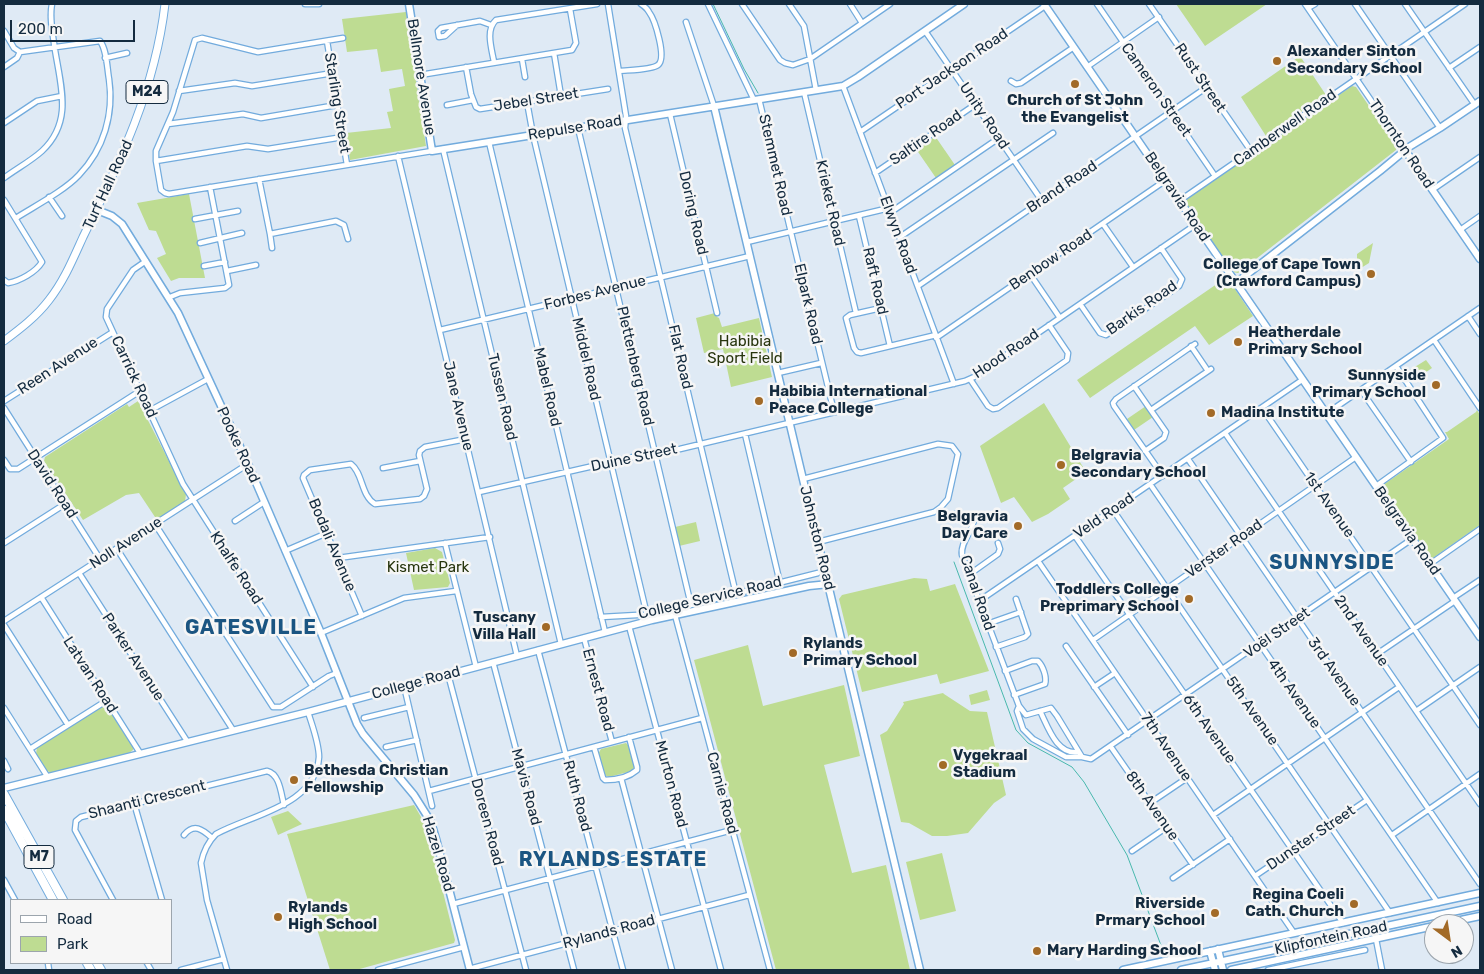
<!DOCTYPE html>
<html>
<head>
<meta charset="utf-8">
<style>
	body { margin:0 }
	#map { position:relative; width:1484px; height:974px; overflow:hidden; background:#dfeaf5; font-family:Rubik,sans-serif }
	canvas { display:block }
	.frame { position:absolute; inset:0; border:5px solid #142b3f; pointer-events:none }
	.legend { position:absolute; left:10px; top:899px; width:162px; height:65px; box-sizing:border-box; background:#f6f6f6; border:1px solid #9ca5ad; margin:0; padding:6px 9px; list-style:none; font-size:15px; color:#142b3f }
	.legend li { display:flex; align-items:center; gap:10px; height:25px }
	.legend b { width:25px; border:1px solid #9ca5ad }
	.north { position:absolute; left:1424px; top:914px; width:50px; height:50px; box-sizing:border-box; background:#f6f6f6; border:1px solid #9ca5ad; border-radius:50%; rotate:149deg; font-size:14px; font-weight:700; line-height:20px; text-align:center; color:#142b3f }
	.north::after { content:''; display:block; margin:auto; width:18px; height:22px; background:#a26a27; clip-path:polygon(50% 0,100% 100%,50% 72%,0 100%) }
	.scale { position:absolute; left:10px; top:20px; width:125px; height:22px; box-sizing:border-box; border:2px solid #142b3f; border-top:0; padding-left:6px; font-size:15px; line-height:18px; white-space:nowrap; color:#142b3f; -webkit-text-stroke:4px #f6f6f6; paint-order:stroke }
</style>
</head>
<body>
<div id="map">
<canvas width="1484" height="974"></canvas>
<div class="frame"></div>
<ul class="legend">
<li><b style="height:6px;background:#fff"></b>Road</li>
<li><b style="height:14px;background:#bedc92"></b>Park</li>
</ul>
<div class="north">N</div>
<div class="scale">200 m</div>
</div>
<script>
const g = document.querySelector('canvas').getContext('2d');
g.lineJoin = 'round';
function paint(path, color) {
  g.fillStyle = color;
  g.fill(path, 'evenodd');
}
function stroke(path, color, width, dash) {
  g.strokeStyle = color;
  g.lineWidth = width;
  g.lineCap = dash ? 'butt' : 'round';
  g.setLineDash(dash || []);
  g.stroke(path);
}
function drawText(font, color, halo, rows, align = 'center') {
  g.font = font + ' Rubik,sans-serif';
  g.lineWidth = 5;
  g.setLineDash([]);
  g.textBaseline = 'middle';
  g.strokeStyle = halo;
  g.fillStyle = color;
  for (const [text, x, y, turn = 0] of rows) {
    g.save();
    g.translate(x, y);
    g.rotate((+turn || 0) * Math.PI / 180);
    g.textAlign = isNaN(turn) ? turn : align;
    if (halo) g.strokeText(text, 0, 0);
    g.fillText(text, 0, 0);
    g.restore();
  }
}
paint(new Path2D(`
	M1176 4H1267L1205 46Z
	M406 12 426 146 350 160 346 133 391 128 387 112 393 111 389 89 405 86 402 69 381 72 377 49 347 52 342 19Z
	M1300 56 1326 95 1266 136 1241 97Z
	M1352 86 1356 87 1397 147 1396 150 1238 273 1233 272 1186 203 1187 199Z
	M935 136 955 165 936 178 916 149Z
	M189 194 205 278H179L171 281 157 258 166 254 156 231 149 230 137 203Z
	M1373 243 1369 263 1361 268 1357 261V254Z
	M1227 277 1253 316 1209 345 1195 326 1090 398 1077 380Z
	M715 313 717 317 719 318 722 327 759 318 772 377 731 387 723 349 704 353 696 318Z
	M1426 360 1432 368 1416 379 1410 370Z
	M138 401 186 494 185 502 157 520 139 493 126 495 83 520 44 461 45 457 127 404 129 407Z
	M1044 403 1086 472 1063 488 1070 499 1048 514 1032 522 1014 497 1001 503 980 446Z
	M1146 406 1153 417 1134 430 1127 419Z
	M1477 410 1480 415V525L1433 558 1430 557 1383 489V485L1449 439 1445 432H1447L1476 412Z
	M696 522 700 541 679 546 675 527Z
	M435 548 442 552 450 583 448 587 414 590 406 553Z
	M914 578 927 579 930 591 955 584 989 671 940 684 937 674 862 692 839 599 842 595Z
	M748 645 763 706 844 685 860 756 824 765 852 873 886 865 910 970H776L694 660Z
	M987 690 990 700 971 705 969 695Z
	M943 693 944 694 970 711 987 712 1006 795 994 803 968 833 947 836H932L909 823 901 822 880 735 887 731 904 704 903 702Z
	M103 705 109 707 133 745V750L129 753 52 773 47 771 36 754 37 747Z
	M626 743 629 746 635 767 632 771 609 777 604 775 598 754 601 749Z
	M414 805 424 822 429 836 455 940 454 943 356 970H330L287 834Z
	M288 811 302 824 278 835 271 817Z
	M942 853 956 911 920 920 906 862Z`), '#bedc92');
stroke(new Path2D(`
	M713 4 744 69 758 93
	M954 562 1016 730 1028 743 1072 767 1084 782 1127 855 1162 948`), '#48b8ad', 1);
const street = new Path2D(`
	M305 4H319
	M608 4 626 116 625 128 736 594
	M708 4 754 100
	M742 4 780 60 785 63 793 65 810 59 890 4
	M789 4 804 26 816 90
	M850 4 862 23
	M1097 4 1215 176
	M1149 4 1251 151
	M1305 4 1405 150
	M1355 4 1440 128
	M1405 4 1475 105
	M1308 8 1315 4
	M686 22 714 106
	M457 25 445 36 439 37 438 31 441 28 480 21 491 25
	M4 31 14 48 20 52 100 41C107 50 107 68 109 79 114 114 104 149 79 175 64 191 35 206 16 218
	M925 31 1042 201
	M343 38 258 52 202 38 195 40 173 112 156 151V161L161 190 165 193 169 194 432 151
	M327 41 347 165
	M554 53 561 96
	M105 58 127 53
	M522 59 525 77
	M494 62C492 50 485 30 496 20L597 4
	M4 67 17 58 20 52
	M466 67 471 94 476 107 480 109 608 89
	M1087 67 1159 17
	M1449 68 1480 47
	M619 71C628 70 652 70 658 65 667 58 655 20 649 12 647 8 644 6 641 4
	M420 75 572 50 576 43 570 9
	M1011 81 1016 84 1021 83 1074 47
	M843 86 954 384
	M179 91 235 83 252 86 333 73
	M804 92 856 313
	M759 99 834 412
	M527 102 533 135 647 615
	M447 105 473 100
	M670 114 717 313
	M4 123 37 101 62 96
	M168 124 243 114 261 118 337 105
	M578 128 691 605
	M860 132 1045 6
	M489 142 605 632
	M443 149 561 644
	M398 156 517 656
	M156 161 247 146 268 149 343 137
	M875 173 976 104
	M4 178C16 169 31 161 42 151 73 122 61 87 55 50 53 35 49 18 52 4
	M259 179 270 234 336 221 344 225 348 239
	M1432 190 1480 157
	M49 197 62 216
	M4 200 42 262C36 272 20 281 8 283L4 280
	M1179 201 1465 4
	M859 216 890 346
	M195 219 238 211
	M1103 224 1133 267
	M1460 230 1480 216
	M270 234 272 248
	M900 237 1053 133
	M747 242 885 209 894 210 999 138
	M200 243 242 233
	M146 261 133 270 107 309 106 317 183 484 313 687
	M204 266 225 262
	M227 271 256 265
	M1030 274 1060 318
	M918 286 1207 87
	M170 297 180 293 225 288 229 285 210 187
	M1080 304 1100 333 1106 335 1179 286 1182 279 1161 248
	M881 308 850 315 846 318 854 348 857 352 861 353 936 335
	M1468 316 1480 334
	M440 330 750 256
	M936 338 1166 180
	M1434 340 1480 408
	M1191 346 1208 371
	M778 373 821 363
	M970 379 988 406 993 409 998 408 1067 360 1068 353 1049 325
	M1134 386 1166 432 1164 438 1145 451
	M1361 390 1411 462
	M4 401 113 332
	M4 408 100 559
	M1262 408 1480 725
	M1151 410 1211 369
	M149 411 208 379
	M1326 414 1480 308
	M1225 433 1480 804
	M745 434 780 583
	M1188 459 1480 884
	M4 460 10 469H18L140 391
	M383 468 420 461
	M1163 476 1114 406 1113 403 1116 399 1195 344
	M803 479 938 444 952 446 958 454 948 499 941 507 934 512 818 542
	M1150 484 1438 903
	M1376 486 1443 438 1396 366
	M479 492 655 452 680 449 965 381 974 377 1195 225
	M938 510 946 517 958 513 974 519C973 532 960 542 962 555L1019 706 1026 715 1051 708 1057 716 1082 757 1091 759 1412 539
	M1113 510 1390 913
	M235 521 264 502
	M155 524 273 707H281L329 676 337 673
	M1075 536 1343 923
	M4 543 65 504
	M445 543 476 667
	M117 549 233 730
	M285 551 327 533
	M338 558 490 537
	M1038 561 1294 933
	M1430 564 1480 529
	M79 573 187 741
	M970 574 998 554 1000 549 998 543
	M41 597 140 753
	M1453 598 1480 580
	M979 601 1302 380
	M675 615 770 970
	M362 616 303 478 304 475 310 470 351 464C363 473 361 496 375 504L420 499 424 496 427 489 419 455 420 451 425 447 466 439
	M601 617 655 614 818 573
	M4 621 248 464
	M987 624 1021 612
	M4 625 68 725
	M629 626 721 970
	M321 633 404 598 456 591
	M584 638 612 742
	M1093 640 1356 457
	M1066 646 1128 735
	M996 647 1025 637 1028 634 1016 599
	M538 650 623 970
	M1377 654 1455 601
	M493 662 574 970
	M1005 671 1032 661H1038C1043 666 1047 677 1045 684L1014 695
	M448 674 526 970
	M404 686 432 806
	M1094 687 1115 673
	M1019 706 1017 711 1023 729 1033 739 1066 757H1082
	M4 708 47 776
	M1040 711C1048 727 1057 756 1079 752
	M1416 711 1480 667
	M364 718 409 707
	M386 747 417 740
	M594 747 603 778 605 780C616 780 629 777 637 770V767L629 737
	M1111 747 1193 865
	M30 749 106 701
	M4 761 8 769
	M621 778 672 970
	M429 791 702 718
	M134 803 162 900
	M1150 803 1187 778
	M1213 815 1399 687
	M184 835C194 823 202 829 212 838
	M1392 835 1480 774
	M1132 851 1167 827
	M1255 876 1367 800
	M1173 878 1230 839
	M4 880 15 900
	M113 900 75 830 76 821 81 817 267 771C280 774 281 794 284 805
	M453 904 732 830
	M1374 929 1382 970
	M48 963 49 970
	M147 963 151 970
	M469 969 749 895
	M181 970 224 959
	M227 970 207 900 201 863C203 853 208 842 216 834 250 815 316 806 319 757 319 743 312 725 308 712
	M378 970 464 947
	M1268 970 1365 950`);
const secondary = new Path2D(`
	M409 4 432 151 843 86 858 77 964 4
	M1044 4 1480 637
	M714 106 920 970
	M1405 150 1480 259
	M97 210 112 216 122 224 178 313 248 464 321 633 357 724 363 734 414 795 431 822 436 839 470 970
	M1236 283 1380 171 1409 147 1440 128 1480 101
	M4 788 308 712 652 620 809 586 829 584
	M1442 924 1480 916
	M1218 949 1223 970
	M1210 951 1215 970
	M1123 970 1480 893
	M1181 970 1480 906
	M1231 970 1434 926`);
const primary = new Path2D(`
	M4 341C20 329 36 317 49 300 64 281 73 259 83 237 121 160 155 89 165 4`);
const highway = new Path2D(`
	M4 794 63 900
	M4 810 53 900
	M87 963 91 970
	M97 963 101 970`);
stroke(street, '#72abdd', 7);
stroke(secondary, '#72abdd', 9);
stroke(primary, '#72abdd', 9);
stroke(highway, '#72abdd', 10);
stroke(street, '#fff', 4.5);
stroke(secondary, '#fff', 6);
stroke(primary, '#fff', 7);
stroke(highway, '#fff', 8);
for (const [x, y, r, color] of [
	[1277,61,5,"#a26a27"],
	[1075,84,5,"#a26a27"],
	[1371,274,5,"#a26a27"],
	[1238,342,5,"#a26a27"],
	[1436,385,5,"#a26a27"],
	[759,401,5,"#a26a27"],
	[1211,413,5,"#a26a27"],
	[1061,465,5,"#a26a27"],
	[1018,526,5,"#a26a27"],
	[1189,599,5,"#a26a27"],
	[546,627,5,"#a26a27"],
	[793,653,5,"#a26a27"],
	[943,765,5,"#a26a27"],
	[294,780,5,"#a26a27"],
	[1354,904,5,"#a26a27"],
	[1215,913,5,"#a26a27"],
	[278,917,5,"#a26a27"],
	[1037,951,5,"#a26a27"]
]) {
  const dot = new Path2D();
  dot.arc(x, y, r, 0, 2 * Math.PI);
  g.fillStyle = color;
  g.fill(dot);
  stroke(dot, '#f6f6f6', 2);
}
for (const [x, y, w] of [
	[147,92,42],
	[39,857,30]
]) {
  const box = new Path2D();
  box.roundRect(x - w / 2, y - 11.5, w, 23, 4);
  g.fillStyle = '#f6f6f6';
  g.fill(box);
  stroke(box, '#142b3f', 1);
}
drawText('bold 14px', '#142b3f', null, [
	["M24",147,92],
	["M7",39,857]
]);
drawText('bold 15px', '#142b3f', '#f6f6f6', [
	["Alexander Sinton",1287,52],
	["Secondary School",1287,69],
	["Church of St John",1075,101,"center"],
	["the Evangelist",1075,118,"center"],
	["College of Cape Town",1361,265,"right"],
	["(Crawford Campus)",1361,282,"right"],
	["Heatherdale",1248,333],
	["Primary School",1248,350],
	["Sunnyside",1426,376,"right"],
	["Primary School",1426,393,"right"],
	["Habibia International",769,392],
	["Peace College",769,409],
	["Madina Institute",1221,413],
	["Belgravia",1071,456],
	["Secondary School",1071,473],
	["Belgravia",1008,517,"right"],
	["Day Care",1008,534,"right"],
	["Toddlers College",1179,590,"right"],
	["Preprimary School",1179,607,"right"],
	["Tuscany",536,618,"right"],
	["Villa Hall",536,635,"right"],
	["Rylands",803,644],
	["Primary School",803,661],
	["Vygekraal",953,756],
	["Stadium",953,773],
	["Bethesda Christian",304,771],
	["Fellowship",304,788],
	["Regina Coeli",1344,895,"right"],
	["Cath. Church",1344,912,"right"],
	["Riverside",1205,904,"right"],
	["Prmary School",1205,921,"right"],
	["Rylands",288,908],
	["High School",288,925],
	["Mary Harding School",1047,951]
], 'left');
drawText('15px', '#142b3f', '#f6f6f6', [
	["Port Jackson Road",952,69,-34],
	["Bellmore Avenue",421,77,81],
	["Rust Street",1200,78,56],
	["Cameron Street",1156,90,55],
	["Jebel Street",536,100,-9],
	["Starling Street",337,103,81],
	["Unity Road",984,116,56],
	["Repulse Road",575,128,-9],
	["Camberwell Road",1285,128,-35],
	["Saltire Road",926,138,-35],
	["Thornton Road",1401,144,56],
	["Stemmet Road",775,165,77],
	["Turf Hall Road",108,185,-65],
	["Brand Road",1062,187,-34],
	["Belgravia Road",1177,197,56],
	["Krieket Road",830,203,77],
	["Doring Road",693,213,77],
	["Elwyn Road",898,235,70],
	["Benbow Road",1051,260,-34],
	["Raft Road",875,281,77],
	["Forbes Avenue",595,293,-14],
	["Elpark Road",808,304,77],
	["Barkis Road",1142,308,-35],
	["Hood Road",1006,354,-34],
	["Flat Road",680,357,77],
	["Middel Road",586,359,77],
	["Reen Avenue",58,366,-33],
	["Plettenberg Road",635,366,77],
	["Carrick Road",134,377,65],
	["Mabel Road",547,387,77],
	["Tussen Road",502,397,77],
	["Jane Avenue",458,406,77],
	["Pooke Road",238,445,65],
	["Duine Street",634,458,-12],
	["David Road",52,484,57],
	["1st Avenue",1329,505,55],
	["Veld Road",1104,516,-34],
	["Belgravia Road",1407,531,55],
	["Johnston Road",817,538,76],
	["Noll Avenue",126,543,-33],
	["Bodali Avenue",332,545,67],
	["Verster Road",1224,549,-35],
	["Khalfe Road",236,568,57],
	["Canal Road",977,593,71],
	["College Service Road",710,598,-13],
	["2nd Avenue",1361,631,55],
	["Voël Street",1277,633,-35],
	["Parker Avenue",133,657,57],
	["3rd Avenue",1334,672,55],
	["Latvan Road",90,675,57],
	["College Road",416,683,-15],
	["Ernest Road",598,690,75],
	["4th Avenue",1294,694,55],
	["5th Avenue",1252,711,55],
	["6th Avenue",1209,729,55],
	["7th Avenue",1166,747,56],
	["Murton Road",671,784,75],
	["Mavis Road",526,787,75],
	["Carnie Road",722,793,75],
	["Ruth Road",577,796,75],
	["Shaanti Crescent",147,800,-14],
	["8th Avenue",1152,806,55],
	["Doreen Road",487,822,75],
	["Dunster Street",1311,838,-34],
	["Hazel Road",438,854,73],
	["Rylands Road",609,932,-15],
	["Klipfontein Road",1331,938,-12]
]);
drawText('15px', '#27350e', '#f6f6f6', [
	["Habibia",745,342],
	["Sport Field",745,359],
	["Kismet Park",428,568]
]);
g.letterSpacing = '1px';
drawText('bold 20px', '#1b5582', '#f6f6f6', [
	["SUNNYSIDE",1332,563],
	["GATESVILLE",251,628],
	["RYLANDS ESTATE",613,860]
]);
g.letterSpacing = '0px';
</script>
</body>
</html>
